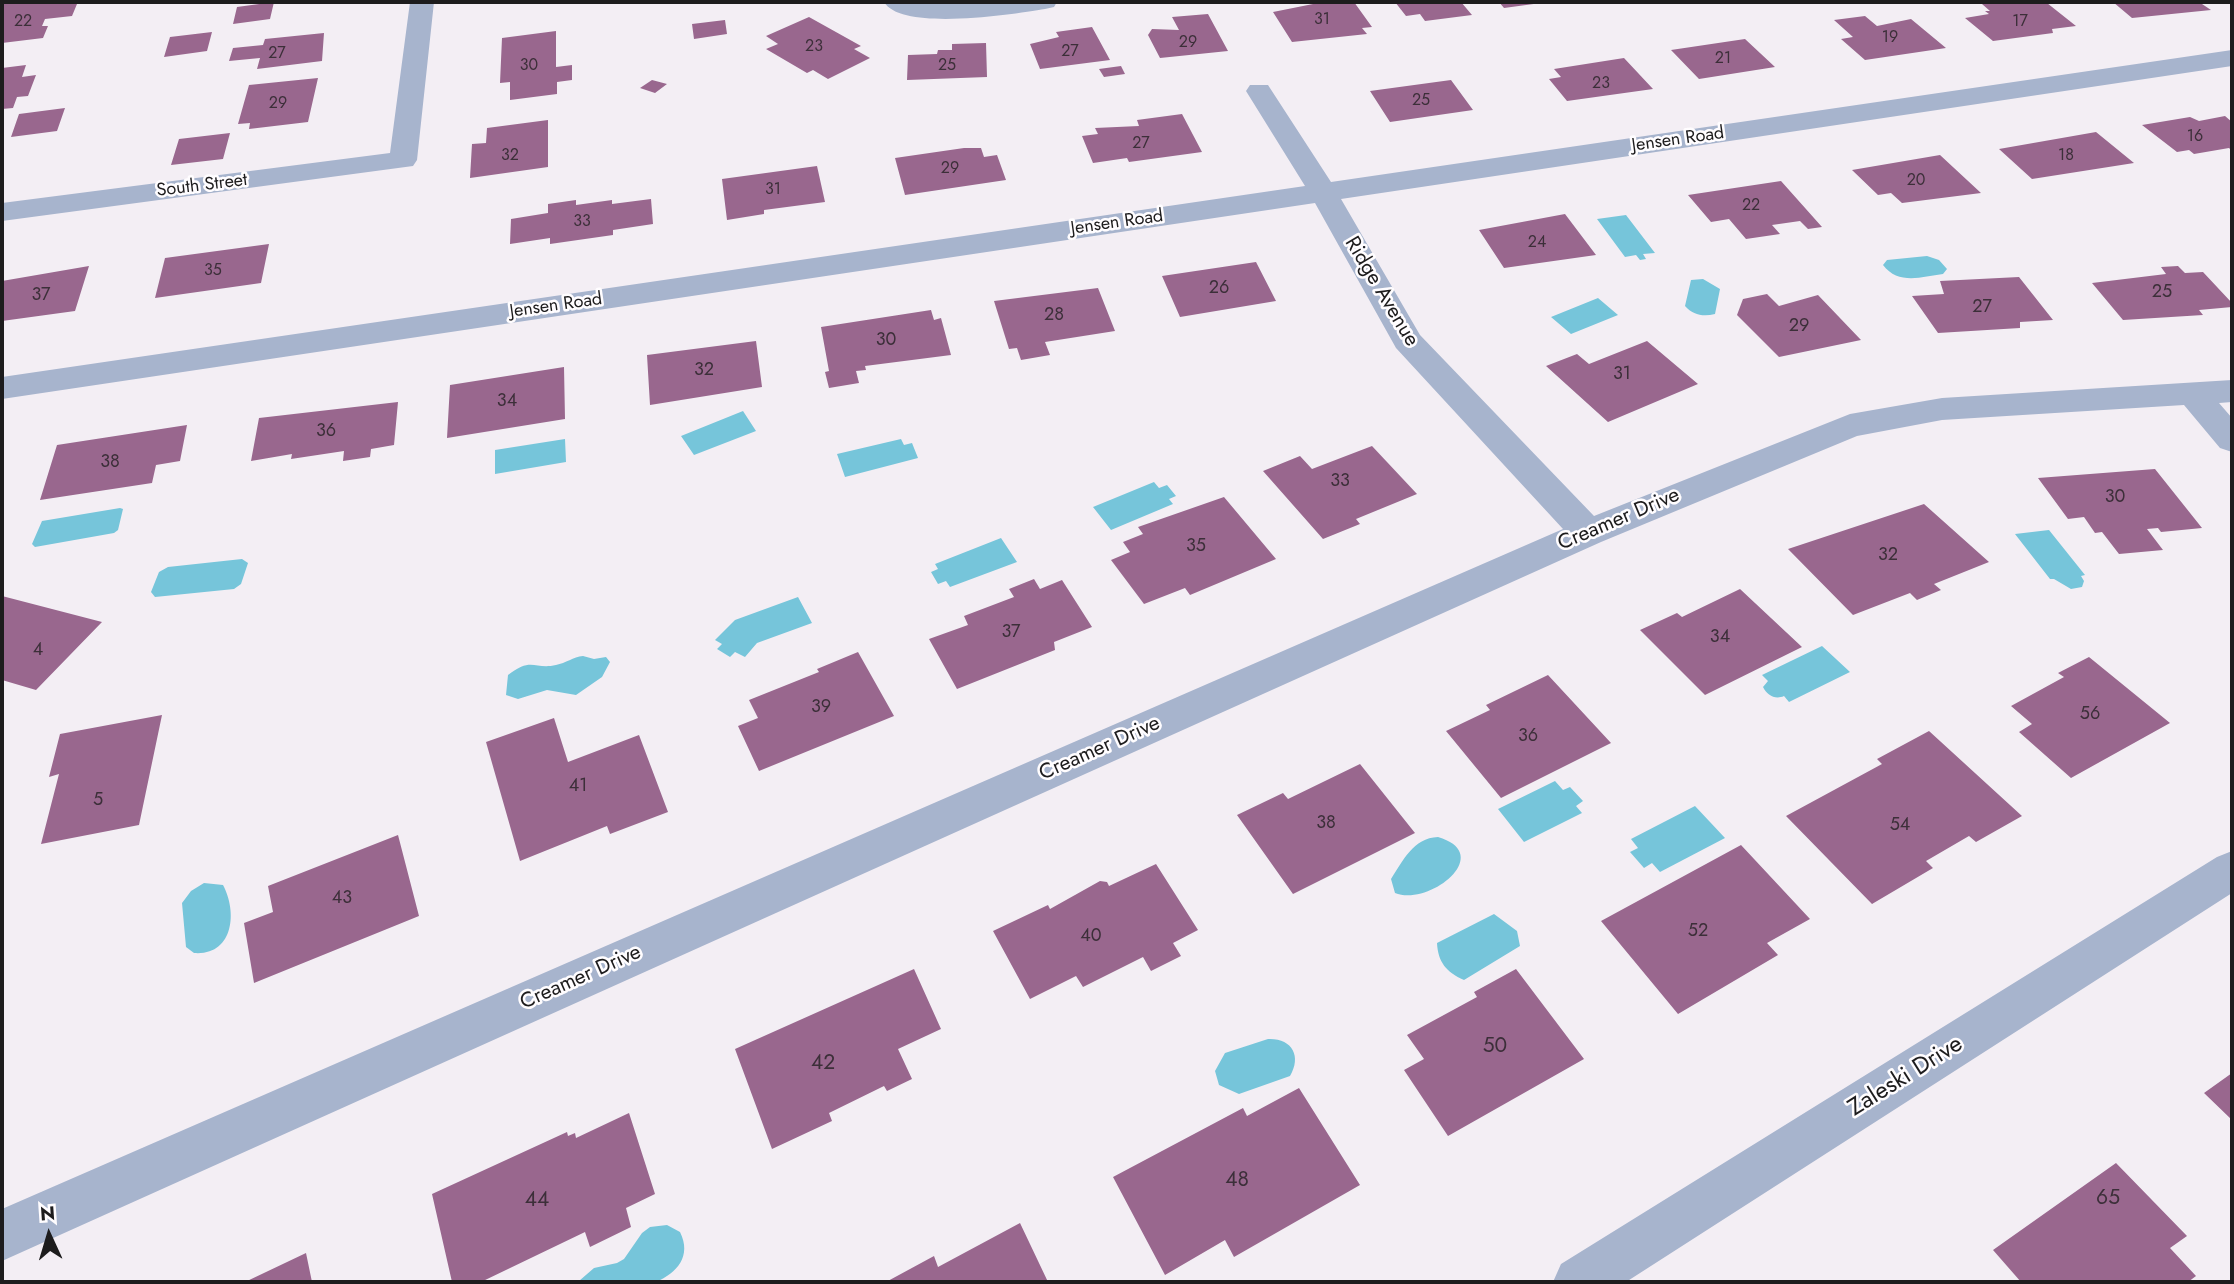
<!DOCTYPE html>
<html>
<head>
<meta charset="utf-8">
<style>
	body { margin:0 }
	#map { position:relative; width:2234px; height:1284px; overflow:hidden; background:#f3eef4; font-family:Jost,sans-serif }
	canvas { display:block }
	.frame { position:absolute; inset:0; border:4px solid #1d1c1d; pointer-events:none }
	.north { position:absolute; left:14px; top:1200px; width:70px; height:70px; -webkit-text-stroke:5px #fffdff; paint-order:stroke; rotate:356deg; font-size:19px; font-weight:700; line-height:28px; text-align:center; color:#1d1c1d }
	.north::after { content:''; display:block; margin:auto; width:24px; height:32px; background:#1d1c1d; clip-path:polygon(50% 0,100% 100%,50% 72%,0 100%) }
</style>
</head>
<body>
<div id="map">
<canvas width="2234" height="1284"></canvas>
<div class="frame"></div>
<div class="north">N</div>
</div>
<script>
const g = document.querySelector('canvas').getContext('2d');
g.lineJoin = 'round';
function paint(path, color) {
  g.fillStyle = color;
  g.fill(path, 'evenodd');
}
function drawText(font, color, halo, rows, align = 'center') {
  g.font = font + ' Jost,sans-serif';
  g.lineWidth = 5;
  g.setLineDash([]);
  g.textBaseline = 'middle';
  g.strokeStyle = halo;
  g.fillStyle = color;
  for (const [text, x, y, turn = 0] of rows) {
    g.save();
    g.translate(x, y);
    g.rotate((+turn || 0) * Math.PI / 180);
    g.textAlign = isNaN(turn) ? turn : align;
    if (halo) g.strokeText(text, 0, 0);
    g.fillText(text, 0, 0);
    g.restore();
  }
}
paint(new Path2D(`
	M1626 215 1655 253 1643 254 1646 259 1640 260 1636 255 1625 257 1597 219Z
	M1927 256 1939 260 1947 269 1943 274C1921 277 1898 285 1883 265L1887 260Z
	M1703 279 1720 289 1715 314C1703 317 1693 315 1685 306L1691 280Z
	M1598 298 1618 315 1571 334 1551 317Z
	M743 411 756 431 694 455 681 436Z
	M565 439 566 462 495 474V450Z
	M901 439 904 445 912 443 918 458 845 477 837 454Z
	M1154 482 1159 488 1167 485 1176 496 1169 499 1173 504 1111 530 1093 507Z
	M120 508 123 509 118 530 114 533 35 547 32 544 42 521Z
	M2049 530 2085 575 2081 576 2084 581 2082 587 2071 589 2054 579H2050L2015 534Z
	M1001 538 1017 562 950 587 946 581 938 584 931 572 938 569 935 564Z
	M242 559 248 563 241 584 234 589 155 597 151 592 159 572 168 567Z
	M798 597 812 623 757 643 745 657 735 652 730 657 717 649 722 644 715 640 735 620Z
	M1822 646 1850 672 1789 702 1784 696C1775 700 1767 695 1763 687L1768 681 1762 675Z
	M583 656 594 659 606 657 610 662 602 677 576 695 547 690 518 699 506 695 508 675C532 656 534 670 556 665 566 663 573 657 583 656Z
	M1555 781 1563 790 1570 787 1583 801 1576 806 1582 813 1524 842 1498 809Z
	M1695 806 1725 838 1660 872 1652 863 1644 868 1630 852 1638 848 1631 839Z
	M1438 837C1496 854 1429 907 1395 893L1391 879C1403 861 1413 838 1438 837Z
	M204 883 223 885C238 913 233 956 194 953L186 947 182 903 191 891Z
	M1494 914 1517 931 1520 946 1464 980C1446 972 1438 962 1437 943Z
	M1268 1039C1292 1038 1302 1056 1290 1076L1239 1094 1219 1085 1215 1071 1225 1053Z
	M667 1225 680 1232C692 1256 677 1273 656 1282H566L579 1281 594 1268 617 1263 624 1259 642 1233 650 1227Z`), '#76c5da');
paint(new Path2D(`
	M70 2 69 4H77L72 16 45 19 42 26H48L43 38 2 43V3Z
	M274 2 270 19 233 24 237 7Z
	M1354 2 1372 27 1362 28 1367 34 1292 42 1273 12 1318 3Z
	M1395 2H1461L1472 15 1425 21 1420 14 1406 16Z
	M1499 2H1541V3L1504 8Z
	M2016 2 2047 3 2076 26 2052 29 2053 33 1993 41 1965 18 1989 14 1985 11H1990L1982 4Z
	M2113 2H2199L2211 10 2132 18Z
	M1208 14 1228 51 1160 58 1148 35 1152 29 1179 30 1172 17Z
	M1865 16 1877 26 1911 19 1946 48 1865 60 1841 39 1853 37 1834 20Z
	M809 17 861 46 854 49 870 58 828 79 813 70 807 73 766 49 778 44 766 36Z
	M725 20 727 34 694 39 692 24Z
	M1092 27 1110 60 1040 69 1030 44 1059 37 1056 32Z
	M556 31V67L572 65V80L557 82V94L510 100V82L500 83 502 38Z
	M212 32 207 51 164 57 170 37Z
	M324 33 322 61 257 69 260 58 229 61 233 48 263 45 265 39Z
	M1745 39 1775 67 1699 79 1671 50Z
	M986 43 987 77 907 80 908 55 937 54 938 50H952V44Z
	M1624 58 1653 89 1567 101 1549 79 1561 77 1554 69Z
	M26 65 22 77 36 75 28 96 17 97 13 108 2 109V68Z
	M1121 66 1125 74 1104 77 1099 69Z
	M318 78 308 122 249 129 250 123 238 124 249 85Z
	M652 80 667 84 655 93 640 88Z
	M1451 80 1473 110 1390 122 1370 91Z
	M65 108 57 131 11 137 19 114Z
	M1182 114 1202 152 1129 162 1127 158 1093 163 1082 136 1098 134 1095 128 1139 126 1137 120Z
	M2225 116 2232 122V151L2229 148 2194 154 2189 150 2177 152 2142 125 2190 117 2199 121Z
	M548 120V167L470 178 472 144 486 143 487 128Z
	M2096 132 2134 163 2032 179 1999 149Z
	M230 133 223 159 171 165 179 139Z
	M964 148H981L984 157 997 155 1006 180 905 195 895 158Z
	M1940 155 1981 193 1902 203 1891 193 1878 195 1852 170Z
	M817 166 825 202 764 210V214L727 220 722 179Z
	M1781 181 1822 227 1808 229 1800 221 1772 225 1780 234 1746 239 1729 219 1711 222 1688 195Z
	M651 199 653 224 613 230V235L550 244V238L510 244 511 219 548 213V204L576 200V205L612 200V204Z
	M1565 214 1596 255 1504 268 1479 230Z
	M269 244 261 283 155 298 165 258Z
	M1256 262 1276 301 1180 317 1162 276Z
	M89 266 75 311 2 321V281Z
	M2178 266 2185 273 2203 272 2232 303V307L2199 310 2203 315 2123 320 2092 283 2166 274 2161 267Z
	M2019 277 2053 320 2020 322V328L1938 333 1912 296 1944 294 1940 281Z
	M1098 288 1115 331 1045 342 1050 355 1021 360 1017 348 1009 349 994 301Z
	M1767 294 1779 306 1818 295 1861 340 1779 357 1737 315 1743 299Z
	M931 310 934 320 941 318 951 355 865 366 866 370 856 371 859 383 829 388 825 372 829 371 821 327Z
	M756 341 762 387 650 405 647 355Z
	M1647 341 1698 384 1608 422 1546 366 1577 354 1589 364Z
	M564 367 565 419 447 438 450 385Z
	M398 402 394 445 371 449 370 457 343 461 344 451 291 459 292 454 251 461 259 418Z
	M187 425 180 461 156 465 152 483 40 500 57 445Z
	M1372 446 1417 494 1356 519 1360 524 1323 539 1263 471 1300 456 1312 469Z
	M2155 469 2202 528 2161 532 2158 528 2147 529 2163 550 2119 554 2102 532 2095 533 2084 517 2068 519 2038 478Z
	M1224 497 1276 559 1190 595 1185 588 1144 604 1111 560 1130 552 1123 542 1143 534 1138 527Z
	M1924 504 1989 562 1934 584 1941 590 1917 600 1910 593 1853 615 1788 549Z
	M1034 579 1040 589 1062 580 1092 627 1054 642 1055 650 957 689 929 639 968 625 964 616 1014 597 1009 589Z
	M1740 589 1802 647 1705 695 1640 630 1677 613 1682 617Z
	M2 596 102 622 36 690 2 680Z
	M858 652 894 716 759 771 738 726 758 718 749 700 819 672 817 669Z
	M2089 657 2170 723 2071 778 2019 732 2032 724 2011 706 2064 677 2058 673Z
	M1548 675 1611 743 1501 798 1446 731 1490 710 1486 705Z
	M162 715 139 825 41 844 59 774 49 777 60 734Z
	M554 718 568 762 639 735 668 812 610 834 607 826 520 861 486 742Z
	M1929 731 2022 816 1976 842 1969 836 1926 861 1933 868 1872 904 1786 816 1882 764 1877 759Z
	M1360 764 1415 833 1293 894 1237 815 1283 793 1288 799Z
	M398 835 419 916 254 983 244 923 273 912 268 886Z
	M1741 845 1810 919 1767 943 1778 955 1678 1014 1601 921Z
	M1156 864 1198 930 1173 943 1181 956 1151 971 1143 957 1083 987 1076 976 1030 999 993 931 1048 905 1050 909 1100 881 1107 882 1109 886Z
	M914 969 941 1029 898 1049 912 1079 887 1091 884 1086 829 1113 832 1121 772 1149 735 1049Z
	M1516 969 1584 1059 1448 1136 1404 1070 1424 1059 1407 1035 1477 997 1474 992Z
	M2232 1073V1120L2204 1093Z
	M1299 1088 1360 1185 1234 1257 1225 1240 1165 1275 1113 1177 1243 1108 1247 1116Z
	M629 1113 655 1194 626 1208 631 1227 590 1247 585 1232 481 1282H452L432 1194 567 1132 568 1136 575 1133 576 1138Z
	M2116 1163 2187 1236 2170 1248 2196 1276 2188 1282H2021L1993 1250Z
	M1020 1223 1048 1282H886L934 1256 938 1267Z
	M306 1253 312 1282H245Z`), '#99678e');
paint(new Path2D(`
	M410 2H434L417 160 413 166 2 221V203L390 153Z
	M884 2 951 4 1057 2 1054 7 1045 9C1014 14 902 32 884 2Z
	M2232 50V66L1341 199 1420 335 1594 516 1850 414 1942 398 2232 380V402L2219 403 2232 418V452L2220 448 2184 405 1942 420 1857 436 1601 542 2 1261V1209L1563 529 1396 348 1315 203 2 399V377L1305 186 1246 91 1250 85H1268L1331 182Z
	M2232 851V893L1626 1282H1553L1561 1264 2217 857Z`), '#a7b4cd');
drawText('16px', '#3c2f39', null, [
	["31",1322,20],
	["22",23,22],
	["17",2020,22],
	["19",1890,38],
	["29",1188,43],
	["23",814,47],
	["27",1070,52],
	["27",277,54],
	["21",1723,59],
	["30",529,66],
	["25",947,66],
	["23",1601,84],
	["25",1421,101],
	["29",278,104],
	["16",2195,137],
	["27",1141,144],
	["32",510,156],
	["18",2066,156],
	["29",950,169],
	["20",1916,181],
	["31",773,190],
	["22",1751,206],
	["33",582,222],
	["24",1537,243],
	["35",213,271]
]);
drawText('18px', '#1d1c1d', '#fffdff', [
	["Jensen Road",1678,140,-8],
	["South Street",202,186,-7],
	["Jensen Road",1117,223,-8],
	["Jensen Road",556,306,-8]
]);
drawText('18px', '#3c2f39', null, [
	["26",1219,289],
	["25",2162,293],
	["37",41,296],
	["27",1982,308],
	["28",1054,316],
	["29",1799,327],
	["30",886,341],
	["32",704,371],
	["31",1622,375],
	["34",507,402],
	["36",326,432],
	["38",110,463],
	["33",1340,482],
	["30",2115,498],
	["35",1196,547],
	["32",1888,556],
	["37",1011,633],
	["34",1720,638],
	["4",38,651],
	["39",821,708],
	["56",2090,715],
	["36",1528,737],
	["41",578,787],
	["5",98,801],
	["38",1326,824],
	["54",1900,826],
	["43",342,899],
	["52",1698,932],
	["40",1091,937]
]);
drawText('21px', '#1d1c1d', '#fffdff', [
	["Ridge Avenue",1381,292,59],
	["Creamer Drive",1619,520,-23],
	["Creamer Drive",1100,749,-24],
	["Creamer Drive",581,978,-24]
]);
drawText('21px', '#3c2f39', null, [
	["50",1495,1047],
	["42",823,1064],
	["48",1237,1181],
	["65",2108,1199],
	["44",537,1201]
]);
drawText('24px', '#1d1c1d', '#fffdff', [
	["Zaleski Drive",1906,1077,-32]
]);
</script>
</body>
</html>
